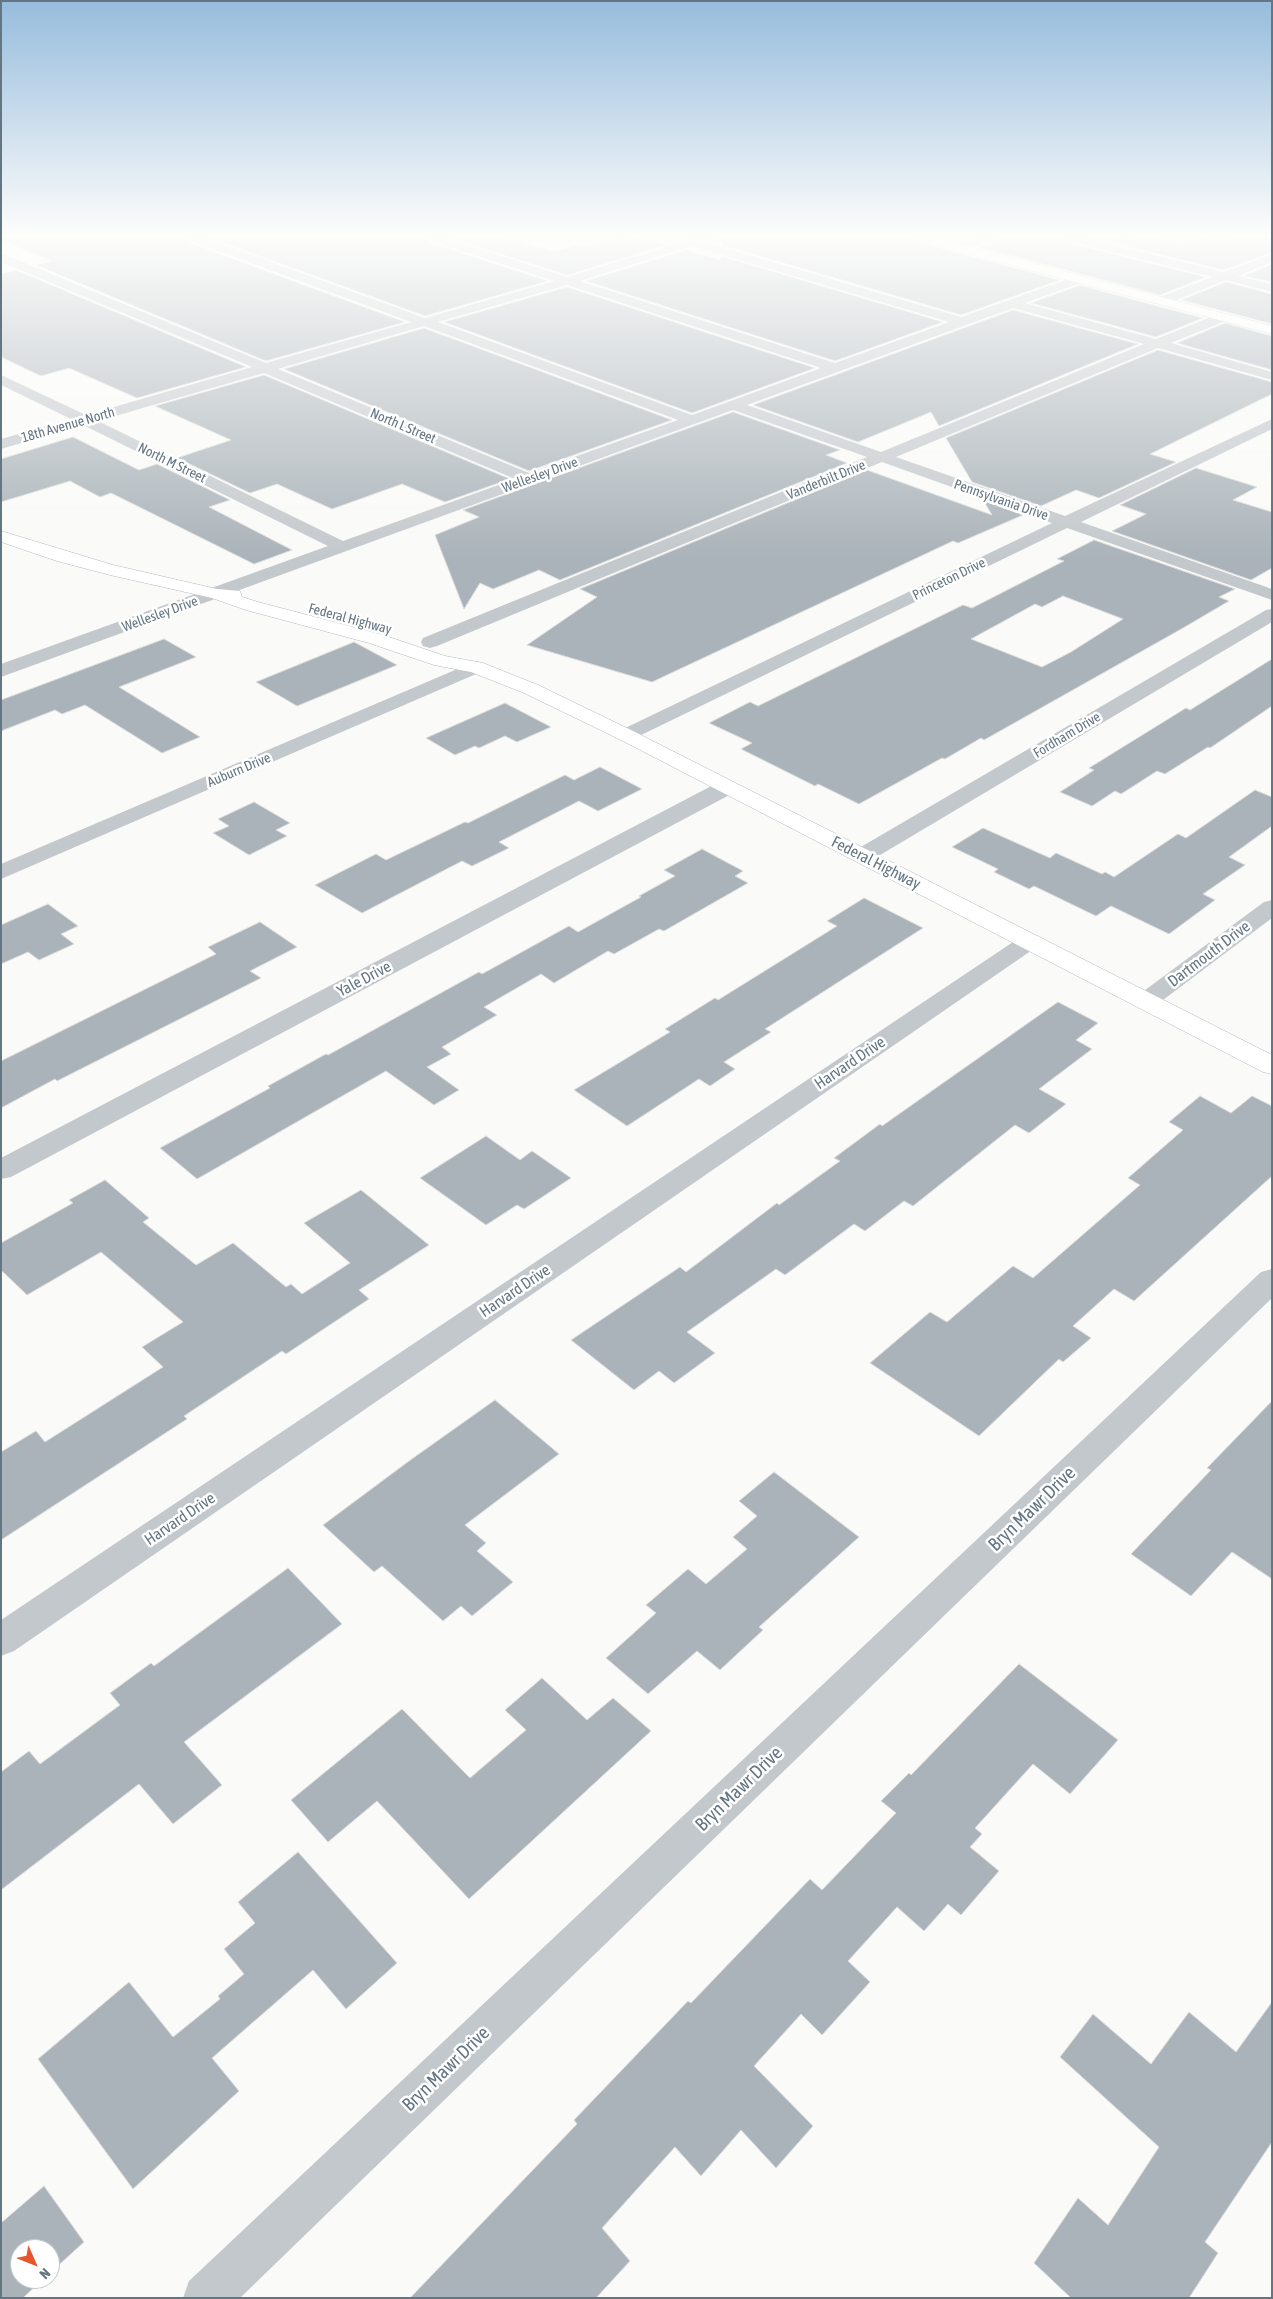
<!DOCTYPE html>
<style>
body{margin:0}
#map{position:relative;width:1273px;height:2299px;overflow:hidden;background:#fafaf8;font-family:"Asap Condensed",sans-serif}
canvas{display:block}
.frame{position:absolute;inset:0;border:2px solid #657683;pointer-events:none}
.north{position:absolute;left:10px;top:2239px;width:50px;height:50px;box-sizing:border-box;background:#fff;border:1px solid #c1c8cd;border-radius:50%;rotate:134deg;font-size:14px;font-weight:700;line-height:20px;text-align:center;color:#657683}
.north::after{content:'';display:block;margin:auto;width:18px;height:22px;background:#e4572e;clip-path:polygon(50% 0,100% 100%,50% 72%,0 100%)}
</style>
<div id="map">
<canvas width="1273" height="2299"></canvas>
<div class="frame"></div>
<div class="north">N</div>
</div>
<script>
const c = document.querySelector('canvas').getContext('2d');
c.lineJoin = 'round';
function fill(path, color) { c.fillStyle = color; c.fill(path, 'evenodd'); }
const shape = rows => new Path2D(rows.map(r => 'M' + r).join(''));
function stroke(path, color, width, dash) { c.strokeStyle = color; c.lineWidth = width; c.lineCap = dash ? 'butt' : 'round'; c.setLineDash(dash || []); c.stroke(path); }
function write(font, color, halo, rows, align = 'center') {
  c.font = font + ' "Asap Condensed",sans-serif'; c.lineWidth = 5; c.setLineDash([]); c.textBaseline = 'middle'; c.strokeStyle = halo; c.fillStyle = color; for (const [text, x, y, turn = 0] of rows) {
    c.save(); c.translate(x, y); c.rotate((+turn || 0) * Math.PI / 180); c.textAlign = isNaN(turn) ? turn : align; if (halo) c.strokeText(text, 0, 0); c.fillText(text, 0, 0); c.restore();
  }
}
const building = shape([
 [1,237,184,237,187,242,405,322,266,361,36,265,52,261,1,240,1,237],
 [208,237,424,237,427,242,548,281,425,316,208,237],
 [448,237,504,237,554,252,581,244,587,246,618,237,624,239,639,237,667,245,567,275,448,237],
 [723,237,912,237,916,242,1060,280,961,315,722,245,723,237],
 [1000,237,1060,237,1064,242,1206,277,1160,295,979,247,997,242,1000,237],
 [1089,237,1117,237,1132,240,1142,237,1153,237,1182,244,1201,237,1221,242,1236,237,1272,237,1272,252,1224,270,1089,237],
 [686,250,720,260,721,256,943,322,835,361,586,281,686,250],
 [1272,264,1272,282,1244,276,1272,264],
 [16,270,246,367,137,398,69,368,41,376,1,357,1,274,16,270],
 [1226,282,1272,294,1272,324,1181,300,1226,282],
 [1080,285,1157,306,1203,318,1156,337,1031,303,1080,285],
 [567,287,815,368,692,413,444,322,567,287],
 [1013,310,1138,344,939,426,931,412,858,442,753,405,1013,310],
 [1225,323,1272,336,1272,370,1177,343,1225,323],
 [424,328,672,420,529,471,284,369,424,328],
 [1158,350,1272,382,1272,394,1150,454,1176,462,1099,498,1076,490,1041,506,972,482,946,438,1158,350],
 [264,375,510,479,445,502,402,484,332,509,277,484,250,493,177,458,231,440,155,406,264,375],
 [733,412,840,450,826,455,847,463,560,580,539,570,493,589,480,583,464,609,435,535,479,517,463,510,733,412],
 [73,437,139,470,157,464,230,500,209,507,292,550,254,564,111,493,100,497,70,481,1,502,1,459,73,437],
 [1196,468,1257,487,1233,500,1272,512,1272,568,1251,580,1112,531,1146,514,1120,505,1196,468],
 [867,470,992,515,983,500,1023,515,958,543,953,541,652,682,527,645,597,597,580,589,867,470],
 [1094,540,1235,589,1219,597,1229,601,1183,628,984,740,981,738,945,759,942,758,859,804,818,784,815,786,741,749,752,743,709,723,750,702,758,706,963,605,972,608,1064,561,1057,559,1094,540],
 [1063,596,1123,619,1071,652,1042,667,971,639,1035,604,1042,607,1063,596],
 [164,639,196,657,119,687,200,737,162,753,85,705,62,714,55,710,1,731,1,700,164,639],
 [354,642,397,665,297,706,256,682,354,642],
 [1272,659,1272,706,1210,748,1208,747,1165,774,1157,771,1121,794,1115,791,1092,806,1060,792,1094,770,1089,768,1186,708,1190,710,1272,659],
 [505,703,551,727,517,742,505,736,479,748,475,746,455,755,426,738,505,703],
 [600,767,642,789,598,811,579,801,499,842,509,848,472,866,462,861,362,913,315,885,376,854,386,860,465,822,468,823,565,775,574,780,600,767],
 [1255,790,1272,797,1272,826,1229,857,1245,865,1203,894,1215,900,1169,934,1111,906,1096,916,1034,886,1029,889,994,872,998,869,952,847,983,828,1050,858,1056,853,1102,874,1105,872,1114,877,1178,834,1186,838,1255,790],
 [254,802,290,823,276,830,287,836,249,855,213,833,229,826,218,819,254,802],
 [702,849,743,871,735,876,748,883,664,931,659,929,614,954,608,951,554,983,541,974,484,1007,497,1015,442,1047,451,1054,427,1067,459,1090,434,1105,386,1071,197,1179,160,1148,270,1088,268,1086,326,1054,328,1055,479,972,482,974,569,926,578,932,641,897,639,896,675,876,664,870,702,849],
 [864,898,923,928,765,1029,771,1032,724,1062,735,1069,710,1086,699,1079,627,1126,574,1090,670,1032,665,1029,715,998,718,1000,837,926,827,921,864,898],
 [48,904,78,926,61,934,74,944,39,960,28,952,1,964,1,925,48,904],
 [260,922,297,947,250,971,261,978,57,1081,55,1079,1,1108,1,1061,216,954,208,947,260,922],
 [1058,1002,1098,1023,1076,1040,1092,1049,1039,1089,1066,1104,1029,1133,1015,1125,913,1206,904,1201,865,1231,854,1224,785,1275,776,1269,687,1332,715,1353,674,1383,659,1371,634,1390,571,1340,680,1267,686,1272,777,1203,779,1205,840,1161,834,1158,880,1124,882,1126,1058,1002],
 [1200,1096,1231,1113,1252,1096,1272,1106,1272,1176,1134,1301,1114,1289,1073,1326,1091,1338,1063,1362,1059,1359,979,1436,870,1363,930,1312,947,1322,1013,1266,1033,1278,1140,1185,1128,1178,1183,1130,1169,1122,1200,1096],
 [486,1136,520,1160,532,1151,571,1178,524,1209,517,1205,486,1225,420,1178,486,1136],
 [105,1180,149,1218,143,1222,196,1265,233,1243,286,1287,291,1284,302,1294,350,1263,304,1223,361,1190,429,1245,359,1290,369,1299,286,1354,282,1351,184,1416,187,1419,1,1540,1,1452,36,1431,45,1442,163,1367,142,1347,183,1322,101,1252,27,1295,1,1270,1,1243,73,1203,69,1200,105,1180],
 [495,1400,559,1454,465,1525,486,1543,477,1551,513,1582,472,1616,461,1606,443,1621,382,1566,374,1572,323,1525,409,1461,495,1400],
 [1272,1401,1272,1579,1232,1552,1191,1596,1131,1554,1211,1470,1207,1468,1272,1401],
 [774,1472,859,1537,759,1627,763,1630,720,1670,697,1651,648,1694,606,1658,656,1613,646,1605,688,1569,706,1584,747,1549,733,1537,757,1516,739,1501,774,1472],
 [288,1568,342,1624,184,1742,222,1785,173,1824,139,1784,1,1890,1,1772,29,1751,40,1764,120,1705,110,1693,151,1663,154,1666,288,1568],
 [1019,1664,1118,1740,1070,1794,1033,1764,975,1828,982,1834,970,1847,999,1871,961,1915,948,1904,924,1931,897,1907,848,1961,870,1982,822,2035,801,2014,754,2066,813,2126,776,2168,741,2130,701,2176,675,2147,602,2228,630,2261,596,2298,410,2298,577,2124,574,2120,688,2001,691,2003,810,1879,822,1890,896,1813,881,1801,909,1773,911,1775,1019,1664],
 [542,1678,587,1720,613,1698,651,1731,469,1899,377,1801,328,1842,291,1800,402,1709,470,1778,526,1730,505,1710,542,1678],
 [298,1852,397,1963,346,2009,313,1970,212,2058,239,2091,133,2189,38,2059,129,1982,173,2037,220,1999,218,1996,244,1974,224,1949,255,1923,238,1902,298,1852],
 [1272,2002,1272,2142,1205,2242,1218,2253,1189,2298,1071,2298,1034,2263,1078,2198,1108,2225,1159,2147,1060,2057,1093,2014,1151,2064,1189,2012,1236,2052,1272,2002],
 [44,2186,84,2242,50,2273,50,2249,20,2249,20,2279,43,2279,23,2298,1,2298,1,2223,44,2186]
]);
fill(building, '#aab3b9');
stroke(building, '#dcdcda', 1);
const secondary = shape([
 [1,531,113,565,217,589,240,591,242,597,258,602,383,635,445,656,483,663,538,685,633,731,1272,1055,1272,1074,1263,1072,619,739,524,693,471,672,434,665,369,643,246,610,212,598,110,575,57,561,1,542,1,531]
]);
const primary = shape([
 [914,237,933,237,1272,326,1272,334,916,240,914,237]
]);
stroke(secondary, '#b3babf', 1);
stroke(primary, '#b5babe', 1);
fill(shape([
 [186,237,203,237,425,318,554,281,428,240,426,237,443,237,567,277,682,242,683,238,716,237,714,240,705,242,961,317,1079,275,1083,276,1085,279,1083,282,1025,303,1156,339,1218,314,1228,314,1230,317,1228,320,1171,343,1272,372,1272,380,1158,348,896,457,1065,516,1272,419,1272,429,1081,522,1272,589,1272,600,1067,528,633,739,626,741,619,739,616,735,619,731,1052,523,882,462,437,646,430,648,423,646,421,642,423,638,867,457,733,410,1,677,1,664,328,546,83,425,1,449,1,439,71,419,1,385,1,375,86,415,252,367,1,262,1,253,266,363,411,322,188,240,186,237],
 [692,246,949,322,835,363,580,281,692,246],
 [567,285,821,368,692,415,438,322,567,285],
 [1013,308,1144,344,881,452,747,405,1013,308],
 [424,326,678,420,529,473,278,369,424,326],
 [264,373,515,479,343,541,98,421,264,373],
 [980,237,998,237,996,240,959,251,953,247,955,244,980,237],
 [1062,237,1082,237,1224,272,1272,254,1272,262,1238,276,1272,284,1272,292,1226,280,1167,304,1157,304,1156,301,1157,298,1212,277,1064,240,1062,237],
 [1272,609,1272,622,870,861,862,863,854,861,851,856,854,851,1266,610,1272,609],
 [476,661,483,663,486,667,483,671,1,879,1,864,476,661],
 [727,781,735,782,738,787,735,792,11,1177,1,1179,1,1158,719,782,727,781],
 [1272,900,1272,918,1155,1006,1146,1009,1137,1006,1134,1001,1137,996,1264,902,1272,900],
 [1030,934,1038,936,1042,941,1038,946,14,1651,1,1656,1,1620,1022,936,1030,934],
 [1272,1269,1272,1298,240,2298,183,2298,189,2281,1261,1272,1272,1269]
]), '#c3c8cc');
fill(secondary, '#fff');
fill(primary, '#fff');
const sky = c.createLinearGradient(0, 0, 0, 559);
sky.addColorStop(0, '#96bcdc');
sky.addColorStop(0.42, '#fdfdfc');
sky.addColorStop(1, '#fdfdfc00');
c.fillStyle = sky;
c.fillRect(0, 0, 1273, 559);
write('14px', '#657683', '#fff', [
 ["18th Avenue North",68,425,-16],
 ["North L Street",403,426,23],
 ["North M Street",172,463,26],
 ["Wellesley Drive",540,475,-20],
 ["Vanderbilt Drive",826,480,-22],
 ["Pennsylvania Drive",1001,500,19],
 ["Princeton Drive",949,579,-26],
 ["Wellesley Drive",160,614,-20],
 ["Federal Highway",350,619,15],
 ["Fordham Drive",1067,735,-31],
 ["Auburn Drive",239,770,-23]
]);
write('16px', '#657683', '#fff', [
 ["Federal Highway",876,863,27],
 ["Dartmouth Drive",1209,954,-37],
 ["Yale Drive",364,979,-28],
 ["Harvard Drive",850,1063,-34],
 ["Harvard Drive",515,1291,-34],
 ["Harvard Drive",180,1519,-34]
]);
write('19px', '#657683', '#fff', [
 ["Bryn Mawr Drive",1032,1509,-44],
 ["Bryn Mawr Drive",739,1789,-44],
 ["Bryn Mawr Drive",446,2069,-44]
]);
</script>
